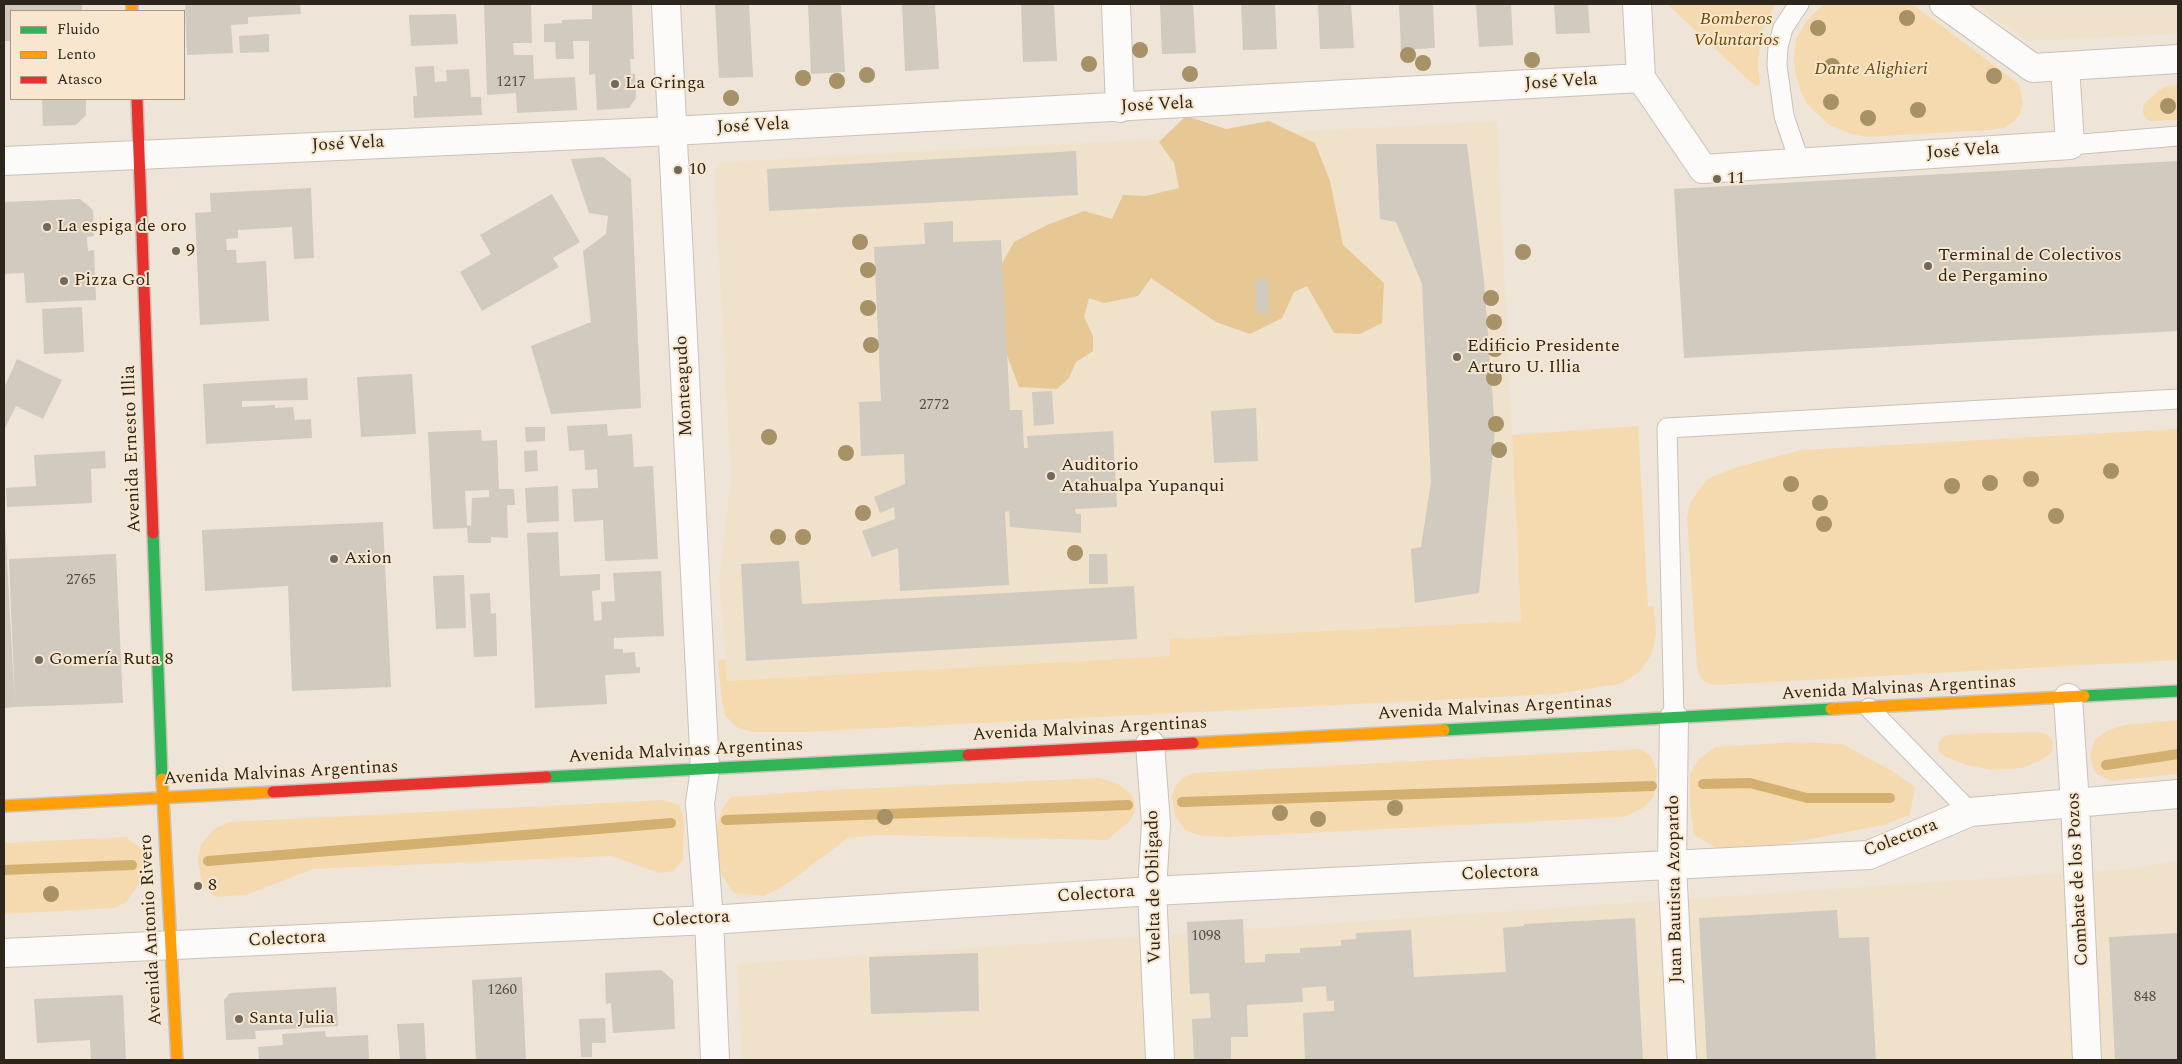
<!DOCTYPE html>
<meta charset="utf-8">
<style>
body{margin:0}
#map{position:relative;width:2182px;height:1064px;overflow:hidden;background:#eee5d8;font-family:Spectral,serif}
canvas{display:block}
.frame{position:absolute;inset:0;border:5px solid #2c261d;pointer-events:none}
.legend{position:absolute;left:10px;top:10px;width:175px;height:90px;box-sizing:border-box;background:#f8e7ce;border:1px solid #a69a87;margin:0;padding:6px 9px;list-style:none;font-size:15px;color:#2c261d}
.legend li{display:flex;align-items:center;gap:10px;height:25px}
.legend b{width:25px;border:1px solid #a69a87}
</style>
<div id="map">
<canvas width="2182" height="1064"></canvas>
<div class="frame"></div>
<ul class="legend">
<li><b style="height:6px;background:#30b455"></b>Fluido</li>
<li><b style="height:6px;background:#ff9f0a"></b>Lento</li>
<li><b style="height:6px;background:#e5322d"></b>Atasco</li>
</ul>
</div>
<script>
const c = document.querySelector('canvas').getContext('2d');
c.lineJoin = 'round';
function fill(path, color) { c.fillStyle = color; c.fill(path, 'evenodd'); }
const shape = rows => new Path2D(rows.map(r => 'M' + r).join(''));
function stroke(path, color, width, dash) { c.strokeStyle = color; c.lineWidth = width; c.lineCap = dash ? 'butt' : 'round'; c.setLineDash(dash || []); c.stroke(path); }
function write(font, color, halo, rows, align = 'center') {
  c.font = font + ' Spectral,serif'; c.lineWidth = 4; c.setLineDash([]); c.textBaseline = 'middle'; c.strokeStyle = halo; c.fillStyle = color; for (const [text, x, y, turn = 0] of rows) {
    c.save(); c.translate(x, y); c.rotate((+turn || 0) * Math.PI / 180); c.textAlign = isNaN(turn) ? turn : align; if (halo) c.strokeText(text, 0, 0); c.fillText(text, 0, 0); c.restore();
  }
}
fill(shape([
 [1975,4,2178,4,2178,34,2027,41],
 [1497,121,1521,621,1170,639,1171,656,727,681,719,580,731,479,714,171,722,162],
 [2178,860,2178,1060,742,1060,737,964,2139,868]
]), '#f0e1ca');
fill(shape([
 [1667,4,1775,4,1763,29,1760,45,1758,65,1760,84,1758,86,1754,85],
 [1824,4,1912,4,2019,84,2023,103,2020,114,2013,122,2004,128,1989,130,1867,137,1851,134,1829,125,1807,104,1800,89,1795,71,1794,55,1796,39,1807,20],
 [2178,85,2178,120,2151,121,2146,119,2143,113,2143,107,2146,102,2158,91,2167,86],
 [1638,426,1648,607,1654,606,1656,633,1654,646,1650,657,1639,672,1620,684,1555,694,803,732,752,732,736,727,725,715,722,701,718,660,725,659,727,681,1170,656,1170,639,1521,621,1512,435],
 [2178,429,2178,660,1715,685,1705,682,1700,677,1697,667,1687,517,1691,501,1707,479,1734,468,1801,450],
 [2178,720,2178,774,2111,781,2095,773,2090,756,2095,739,2109,730,2124,725],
 [2037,732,2047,734,2053,742,2052,752,2043,759,2023,768,1992,770,1966,765,1946,757,1939,752,1938,743,1944,736,1953,734],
 [1798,742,1842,744,1892,771,1915,787,1910,815,1883,825,1769,847,1718,849,1694,835,1690,806,1690,774,1699,759,1715,747],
 [1641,749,1651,756,1657,771,1654,797,1643,808,1624,817,1227,837,1202,836,1185,830,1175,816,1172,797,1175,787,1182,778,1194,773],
 [1099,778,1118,784,1131,794,1134,801,1135,811,1130,821,1107,840,878,835,848,838,784,886,764,896,734,893,720,873,716,829,722,809,731,797,828,790],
 [664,800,679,805,684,818,683,859,674,871,659,873,612,856,313,869,246,895,216,897,202,886,198,860,201,844,214,829,229,822],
 [126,837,143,850,144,878,126,902,115,908,4,914,4,843]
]), '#f5daaf');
fill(shape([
 [1186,116,1226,129,1269,121,1315,143,1330,181,1343,245,1384,283,1382,323,1360,334,1334,333,1307,286,1294,292,1282,318,1250,334,1216,322,1151,278,1138,296,1104,303,1089,298,1084,317,1093,336,1093,351,1076,362,1069,378,1057,389,1019,387,996,326,996,274,1014,242,1047,225,1084,211,1112,219,1123,195,1146,196,1179,188,1174,163,1159,142]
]), '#e7c894');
stroke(shape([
 [2106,765,2178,754],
 [1703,784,1750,783,1807,798,1890,798],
 [1182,802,1652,786],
 [726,820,1128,805],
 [208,861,671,823],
 [4,870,132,865]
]), '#d3af70', 10);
fill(shape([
 [4,4,82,4,82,11,11,11,11,41,4,41],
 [185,4,300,4,301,14,248,17,248,24,231,25,233,53,187,55],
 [484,4,531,4,532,43,513,43,514,55,533,55,534,79,575,77,577,110,517,113,516,93,487,95],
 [592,4,632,4,634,59,630,59,631,74,635,74,636,98,629,108,597,110,595,74,589,75,589,41,573,41,574,59,556,59,555,42,544,42,544,24,562,23,562,20,592,19],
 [715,4,749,4,753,77,719,78],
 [808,4,841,4,845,72,811,74],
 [902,4,935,4,939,69,905,71],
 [1021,4,1054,4,1057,61,1023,62],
 [1160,4,1193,4,1196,53,1162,54],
 [1241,4,1275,4,1277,49,1243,50],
 [1318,4,1351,4,1354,48,1320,49],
 [1399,4,1433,4,1435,48,1401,50],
 [1476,4,1511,4,1513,45,1479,47],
 [1554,4,1588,4,1590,33,1556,34],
 [456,14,458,44,411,46,409,15],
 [269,34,269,52,240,53,239,36],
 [434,66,435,82,447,81,446,70,469,69,471,97,481,97,482,115,414,118,413,96,417,96,415,67],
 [42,99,86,99,86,115,76,125,43,126],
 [1376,144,1467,144,1484,281,1495,430,1479,593,1415,603,1411,549,1421,547,1431,482,1422,284,1396,222,1380,219],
 [1076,151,1078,195,769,211,767,169],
 [603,157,631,179,641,408,551,414,531,346,591,322,583,251,606,234,608,216,589,213,571,159],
 [2178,161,2178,331,1684,358,1674,189],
 [311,188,314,258,294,259,292,227,238,230,238,238,226,239,227,250,236,250,237,263,266,261,269,321,200,325,195,213,211,212,210,193],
 [552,194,580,242,553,258,559,267,482,311,460,272,491,254,480,235],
 [80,199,93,210,94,236,87,237,88,251,94,250,96,300,26,303,24,273,4,274,4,202],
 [953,221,953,242,1001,240,1010,410,1022,410,1024,448,1028,448,1027,436,1113,431,1117,507,1075,509,1076,514,1081,514,1081,533,1010,527,1009,511,1005,512,1009,585,900,591,898,548,872,557,862,531,895,519,894,507,880,513,874,497,905,484,904,454,861,456,859,402,881,401,874,247,925,244,924,223],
 [1255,279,1268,279,1269,313,1256,313],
 [82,307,84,352,44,354,42,309],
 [17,359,62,380,43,419,16,406,4,430,4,388],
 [412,374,416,434,361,437,357,377],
 [307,378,308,400,242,401,242,407,275,405,275,408,293,407,295,420,311,419,312,438,206,444,203,384],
 [1052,391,1054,424,1034,426,1032,392],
 [1256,408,1258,461,1214,463,1211,411],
 [607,424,608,436,632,434,634,467,653,466,658,559,605,561,603,520,574,522,572,489,598,488,597,469,585,470,584,450,569,451,567,426],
 [525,427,545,427,545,441,526,442],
 [481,430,482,441,497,440,499,489,514,489,515,505,507,505,508,538,491,537,491,543,468,543,467,528,433,529,428,432],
 [489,490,489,497,472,498,471,526,467,525,465,491],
 [537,450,538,471,525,472,524,451],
 [105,451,106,468,91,469,92,503,7,507,6,488,36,486,34,455],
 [558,486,559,521,527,523,525,488],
 [383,522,391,687,292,691,288,586,205,591,202,530],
 [4,523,5,523,15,707,4,708],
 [558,532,560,576,600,574,600,590,592,591,594,621,602,620,601,602,615,601,613,573,661,571,664,636,614,638,614,649,623,649,623,653,635,652,636,667,640,667,640,673,605,675,607,704,535,708,527,533],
 [116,554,123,703,15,707,9,559],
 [1089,554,1107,554,1108,584,1089,584],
 [799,561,802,604,1134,586,1137,639,746,661,741,564],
 [464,575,466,628,436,629,433,576],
 [490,593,491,614,496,613,497,656,474,657,470,594],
 [1837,910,1839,938,1869,937,1876,1060,1707,1060,1699,918],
 [1635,918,1643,1060,1305,1060,1303,1013,1334,1011,1334,1001,1327,1001,1326,986,1302,988,1303,1002,1247,1005,1248,1037,1231,1037,1231,1060,1194,1060,1192,1019,1211,1018,1209,993,1190,994,1187,922,1243,919,1245,963,1265,962,1265,954,1300,953,1300,948,1341,946,1341,940,1356,939,1356,933,1411,930,1414,977,1506,972,1503,928,1524,926,1524,924],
 [2178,933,2178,1060,2115,1060,2109,937],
 [978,953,979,1011,871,1014,869,957],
 [661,970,673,980,675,1029,613,1033,611,1003,606,1004,605,973],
 [522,977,526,1060,476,1060,472,980],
 [336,987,338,1026,255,1031,256,1039,226,1040,224,1000,230,993],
 [123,995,126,1060,91,1060,90,1040,37,1043,34,999],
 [605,1018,606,1043,592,1043,592,1057,581,1057,579,1019],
 [424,1023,426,1060,400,1060,397,1024],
 [325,1031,326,1037,368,1035,369,1060,259,1060,258,1047,283,1045,282,1034]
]), '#d0cabf');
const lane = shape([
 [1799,4,1783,28,1778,47,1777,65,1784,116,1800,163],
 [2070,145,2178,136],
 [1869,708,1970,812],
 [1674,718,1667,428,2178,399]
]);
const street = shape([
 [666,4,705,769,700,803,709,920,715,1060],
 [1116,4,1120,108],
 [1637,4,1641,78],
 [1944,4,2033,68,2178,59],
 [1641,78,1703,169,2070,145,2065,66],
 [4,161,672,131,1641,78],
 [2068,698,2075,804,2087,1060],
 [1674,718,1672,866,1682,1060],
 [1150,744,1156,823,1152,891,1160,1060],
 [4,953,709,920,1152,891,1869,855,1970,812,2178,794]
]);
const fast = shape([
 [153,533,162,779],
 [2084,696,2178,691],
 [1444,730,1831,709],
 [546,777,968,755]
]);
const slow = shape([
 [132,4,132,11],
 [1831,709,2084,696],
 [1193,743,1444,730],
 [162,779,177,1060],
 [4,806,273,792]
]);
const jam = shape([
 [137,99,153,533],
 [968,755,1193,743],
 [273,792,546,777]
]);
stroke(lane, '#cac2b8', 21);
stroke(street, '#cac2b8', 30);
stroke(fast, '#cac2b8', 14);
stroke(slow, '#cac2b8', 14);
stroke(jam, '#cac2b8', 14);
stroke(lane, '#fcfbf9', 19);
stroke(street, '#fcfbf9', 28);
stroke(fast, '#30b455', 11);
stroke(slow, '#ff9f0a', 11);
stroke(jam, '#e5322d', 11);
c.fillStyle = '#a79166';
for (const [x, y] of [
 [1907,18],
 [1818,28],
 [1140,50],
 [1408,55],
 [1532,60],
 [1423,63],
 [1089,64],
 [1832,66],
 [1190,74],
 [867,75],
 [1994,76],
 [803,78],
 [837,81],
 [731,98],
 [1831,102],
 [2168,106],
 [1918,110],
 [1868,118],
 [860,242],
 [1523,252],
 [868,270],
 [1491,298],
 [868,308],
 [1494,322],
 [871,345],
 [1495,349],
 [1494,378],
 [1496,424],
 [769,437],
 [1499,450],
 [846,453],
 [2111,471],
 [2031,479],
 [1990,483],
 [1791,484],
 [1952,486],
 [1820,503],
 [863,513],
 [2056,516],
 [1824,524],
 [778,537],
 [803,537],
 [1075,553],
 [1395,808],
 [1280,813],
 [885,817],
 [1318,819],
 [51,894]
]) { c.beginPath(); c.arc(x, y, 8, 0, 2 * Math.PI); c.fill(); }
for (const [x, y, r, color] of [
 [615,84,5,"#70695e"],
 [678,170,5,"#70695e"],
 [1717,179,5,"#70695e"],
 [47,227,5,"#70695e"],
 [176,251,5,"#70695e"],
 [1928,266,5,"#70695e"],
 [64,281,5,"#70695e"],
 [1457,357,5,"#70695e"],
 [1051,476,5,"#70695e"],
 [334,559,5,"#70695e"],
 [39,660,5,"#70695e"],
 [198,886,5,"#70695e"],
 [239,1019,5,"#70695e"]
]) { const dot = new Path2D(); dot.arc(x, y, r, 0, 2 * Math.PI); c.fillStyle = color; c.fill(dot); stroke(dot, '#f8e7ce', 2); }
write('15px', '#554f46', null, [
 ["1217",511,83],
 ["2772",934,406],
 ["2765",81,581],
 ["1098",1206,937],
 ["1260",502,991],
 ["848",2145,998]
]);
write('italic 18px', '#6d4c08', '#f8e7ce', [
 ["Bomberos",1736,20],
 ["Voluntarios",1736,41],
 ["Dante Alighieri",1871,70]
]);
write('18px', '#2c261d', '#f8e7ce', [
 ["José Vela",1561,83,-4],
 ["José Vela",1157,106,-3],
 ["José Vela",753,127,-3],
 ["José Vela",348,145,-3],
 ["José Vela",1963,152,-4],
 ["Monteagudo",685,386,-93],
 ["Avenida Ernesto Illia",133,449,-92],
 ["Avenida Malvinas Argentinas",1899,689,-3],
 ["Avenida Malvinas Argentinas",1495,709,-3],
 ["Avenida Malvinas Argentinas",1090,730,-3],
 ["Avenida Malvinas Argentinas",686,752,-3],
 ["Avenida Malvinas Argentinas",281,774,-3],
 ["Colectora",1901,839,-21],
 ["Colectora",1500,874,-3],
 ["Combate de los Pozos",2079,879,-93],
 ["Vuelta de Obligado",1155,887,-91],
 ["Juan Bautista Azopardo",1676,889,-91],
 ["Colectora",1096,895,-4],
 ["Colectora",691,920,-3],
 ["Avenida Antonio Rivero",152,930,-93],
 ["Colectora",287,940,-3]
]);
write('18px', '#2c261d', '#f8e7ce', [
 ["La Gringa",625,84],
 ["10",688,170],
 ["11",1727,179],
 ["La espiga de oro",57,227],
 ["9",186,251],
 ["Terminal de Colectivos",1938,256],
 ["de Pergamino",1938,277],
 ["Pizza Gol",74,281],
 ["Edificio Presidente",1467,347],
 ["Arturo U. Illia",1467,368],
 ["Auditorio",1061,466],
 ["Atahualpa Yupanqui",1061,487],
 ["Axion",344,559],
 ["Gomería Ruta 8",49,660],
 ["8",208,886],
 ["Santa Julia",249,1019]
], 'left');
</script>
